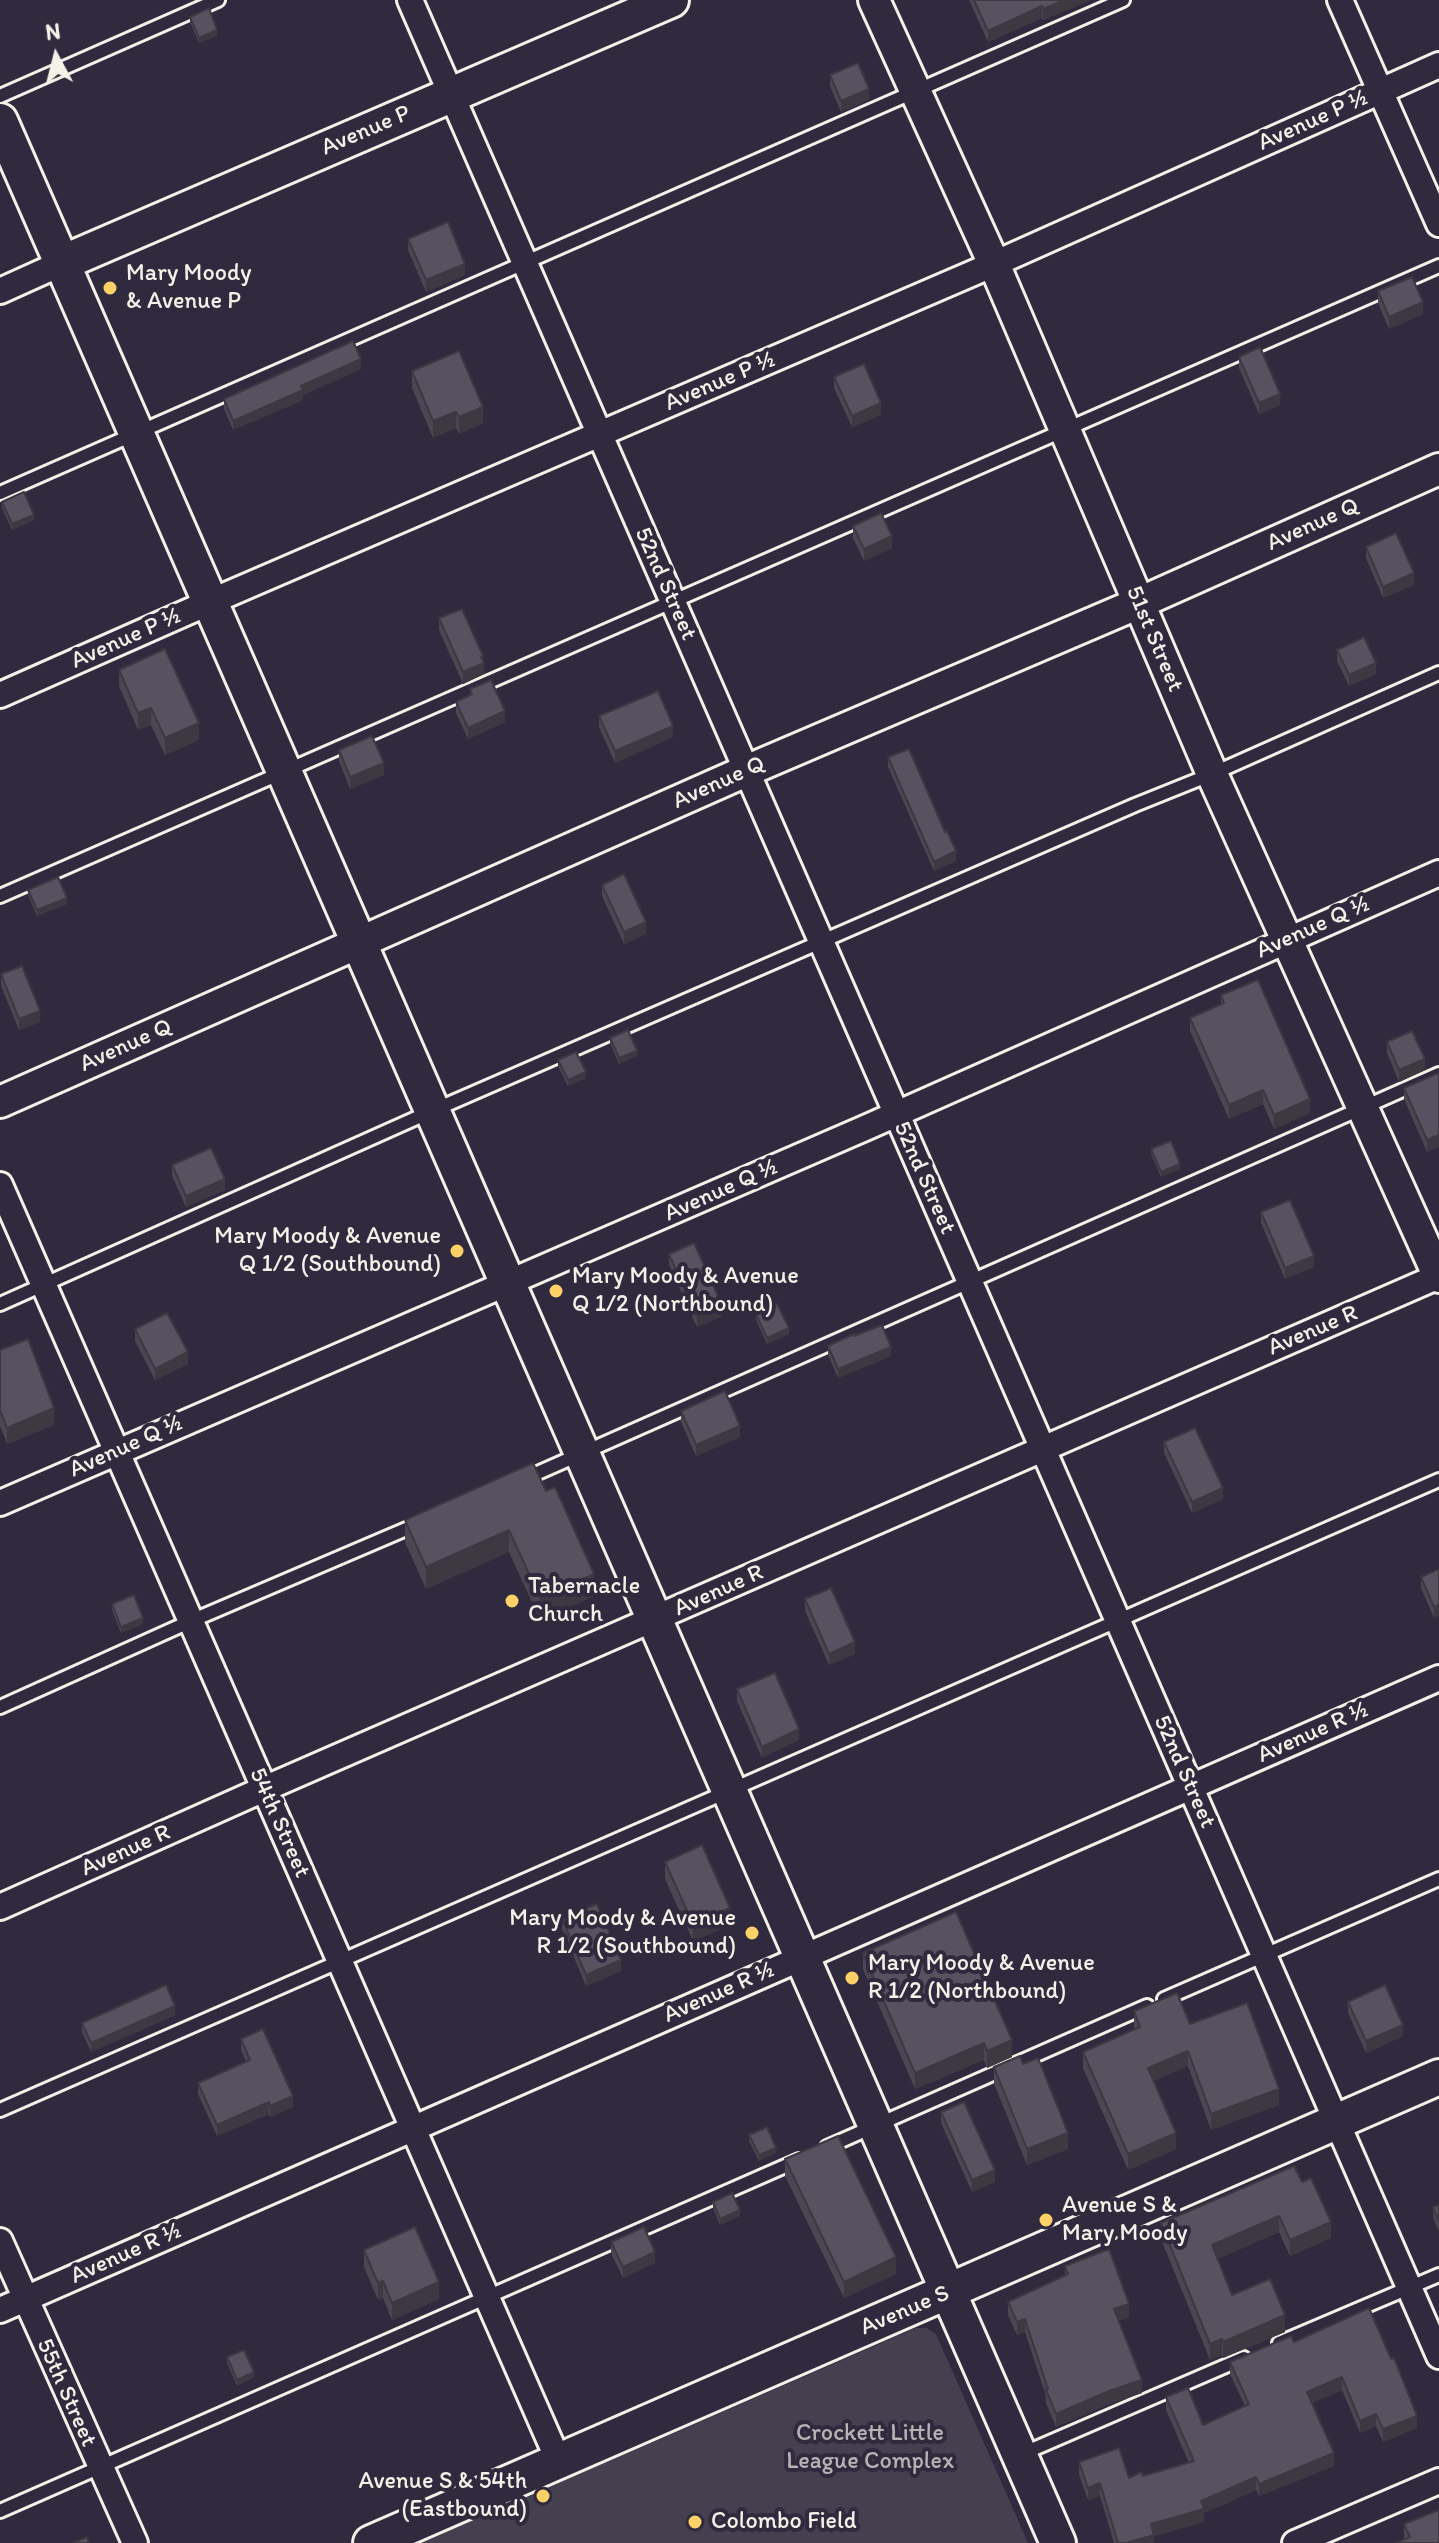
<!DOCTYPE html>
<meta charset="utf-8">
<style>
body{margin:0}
#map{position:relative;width:1439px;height:2543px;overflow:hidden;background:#2f2a3d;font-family:Itim,sans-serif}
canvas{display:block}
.north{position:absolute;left:16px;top:16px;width:80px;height:80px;-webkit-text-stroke:6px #2f2a3d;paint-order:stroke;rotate:353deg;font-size:22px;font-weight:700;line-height:32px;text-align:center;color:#f4f1e8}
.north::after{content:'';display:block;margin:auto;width:28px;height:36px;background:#f4f1e8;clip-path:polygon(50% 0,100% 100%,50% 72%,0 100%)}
</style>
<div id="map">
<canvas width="1439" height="2543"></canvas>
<div class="north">N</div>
</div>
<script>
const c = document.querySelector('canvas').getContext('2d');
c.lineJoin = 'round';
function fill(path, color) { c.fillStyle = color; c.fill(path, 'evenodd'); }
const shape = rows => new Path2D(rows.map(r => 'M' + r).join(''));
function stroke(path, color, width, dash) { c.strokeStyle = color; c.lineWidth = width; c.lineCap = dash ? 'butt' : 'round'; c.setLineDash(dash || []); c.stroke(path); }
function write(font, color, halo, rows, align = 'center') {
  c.font = font + ' Itim,sans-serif'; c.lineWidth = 8; c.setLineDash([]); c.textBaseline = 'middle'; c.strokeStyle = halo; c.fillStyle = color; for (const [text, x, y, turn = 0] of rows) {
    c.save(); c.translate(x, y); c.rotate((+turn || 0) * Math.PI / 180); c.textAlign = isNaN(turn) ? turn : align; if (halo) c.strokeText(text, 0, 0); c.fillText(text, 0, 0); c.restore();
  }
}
fill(shape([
 [916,2328,927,2328,936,2334,1028,2543,421,2543]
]), '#454050');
const service = shape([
 [0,96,218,0],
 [0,493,1123,0],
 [0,896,1439,266],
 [0,1304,432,1111,1135,805,1212,774,1439,673],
 [524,1479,1439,1074],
 [0,1707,191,1621,418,1524],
 [1164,1999,1439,1879],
 [0,2110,1439,1480],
 [827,2147,1147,2006],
 [1279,2343,1439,2275],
 [1022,2454,1244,2358],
 [0,2511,799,2160]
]);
const minor = shape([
 [410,0,1439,2356],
 [1340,0,1439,224],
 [0,291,62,263],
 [0,695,210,602,994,264,1439,65],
 [0,1185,559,2462],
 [0,1503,865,1128,1439,873],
 [0,1907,264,1789,1439,1276],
 [0,2241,135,2543],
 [0,2310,1439,1678],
 [1295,2543,1439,2481]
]);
const tertiary = shape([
 [874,0,994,264,1212,774,1439,1277],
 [0,1102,746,771,1139,603,1439,469]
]);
const secondary = shape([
 [0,121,1058,2543],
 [62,263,671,0],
 [371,2543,1439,2077]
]);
stroke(service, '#f4f1e8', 18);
stroke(minor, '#f4f1e8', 30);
stroke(tertiary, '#f4f1e8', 36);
stroke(secondary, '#f4f1e8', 40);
stroke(service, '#2f2a3d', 12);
stroke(minor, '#2f2a3d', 24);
stroke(tertiary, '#2f2a3d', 30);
stroke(secondary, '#2f2a3d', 34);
fill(shape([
 [969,0,1091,0,1043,20,1042,18,988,42],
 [190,17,217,36,199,43,190,22],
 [830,75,869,100,841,112,830,86],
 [408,239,465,275,426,292,408,250],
 [1378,291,1423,314,1389,329,1378,303],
 [1239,357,1280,405,1259,414,1239,368],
 [361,369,303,395,303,400,233,430,224,409,224,399],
 [412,371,483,423,459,434,456,428,433,438,412,388],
 [834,377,881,415,852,427,834,388],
 [2,502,34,520,12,530,2,508],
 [853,526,892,548,864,561,853,538],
 [1366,547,1414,585,1383,598,1366,558],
 [439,618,483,661,484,674,463,684,439,630],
 [1337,650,1376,674,1349,686,1337,661],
 [119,670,199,740,165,755,151,725,138,730,119,686],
 [470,689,505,722,468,739,456,713,456,702,470,696],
 [599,716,673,737,615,763,599,727],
 [339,750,384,775,350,789,339,761],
 [888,757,956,861,934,871,888,767],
 [602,885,646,934,624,944,602,896],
 [28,890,67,904,37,916,28,895],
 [1,974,40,1022,19,1030,1,986],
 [1221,995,1310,1113,1274,1129,1263,1104,1229,1119,1190,1031,1190,1018,1221,1004],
 [610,1038,637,1056,619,1064,610,1043],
 [1387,1042,1425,1070,1399,1082,1387,1053],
 [558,1060,586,1078,568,1086,558,1066],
 [1439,1073,1439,1147,1427,1152,1404,1099,1404,1088],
 [1151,1149,1180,1169,1161,1177,1151,1154],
 [172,1165,225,1190,186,1207,172,1176],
 [1261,1212,1314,1267,1285,1279,1261,1223],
 [669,1254,722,1316,697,1327,669,1265],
 [756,1314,789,1334,767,1344,756,1320],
 [135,1329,188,1364,155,1380,135,1341],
 [854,1336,891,1356,838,1378,828,1355,828,1346],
 [0,1350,54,1425,7,1444,0,1426],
 [681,1411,740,1437,696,1456,681,1422],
 [1164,1442,1223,1499,1192,1513,1164,1453],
 [533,1463,594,1596,540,1620,509,1552,426,1589,405,1542,405,1520],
 [1439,1569,1434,1618,1421,1588,1421,1577],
 [805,1599,855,1654,829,1665,805,1611],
 [112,1604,143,1624,121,1633,112,1610],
 [737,1689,799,1740,762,1758,737,1701],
 [665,1862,730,1925,693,1941,665,1879],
 [562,1918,621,1971,586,1986,562,1929],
 [863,1953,1012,2057,987,2068,984,2060,915,2089,863,1969],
 [1348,2002,1403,2036,1366,2053,1348,2013],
 [1134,2011,1190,2024,1279,2105,1211,2130,1188,2066,1153,2081,1176,2149,1128,2170,1083,2068,1083,2052,1135,2030,1134,2027],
 [175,2015,91,2052,82,2032,82,2023],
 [241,2039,293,2107,270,2117,269,2114,217,2136,198,2094,198,2083,246,2062,241,2050],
 [1023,2064,1068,2149,1027,2165,994,2084,994,2067],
 [941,2112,995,2182,972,2192,941,2123],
 [749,2135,776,2153,759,2161,749,2141],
 [785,2159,896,2274,844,2298,785,2176],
 [1302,2182,1331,2238,1290,2256,1279,2232,1217,2259,1232,2295,1285,2332,1223,2358,1222,2355,1210,2360,1161,2239,1161,2223],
 [713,2202,740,2216,720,2225,713,2208],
 [1439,2205,1439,2232,1433,2218,1433,2207],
 [611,2242,655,2263,623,2278,611,2253],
 [364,2250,439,2299,392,2320,383,2298,378,2300,364,2267],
 [1065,2266,1129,2317,1119,2320,1142,2393,1109,2404,1056,2427,1046,2403,1046,2396,1025,2332,1017,2335,1008,2315,1008,2302,1065,2276],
 [1294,2342,1417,2428,1383,2442,1376,2426,1360,2433,1342,2390,1312,2403,1334,2466,1259,2496,1256,2490,1204,2513,1204,2522,1154,2536,1154,2543,1114,2543,1100,2496,1088,2500,1079,2475,1079,2462,1129,2478,1143,2476,1189,2463,1166,2410,1166,2397,1203,2425,1245,2406,1230,2374,1230,2362],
 [227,2357,254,2377,237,2386,227,2363],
 [1404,2524,1439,2543,1404,2539]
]), '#4a4752');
fill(shape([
 [1065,0,1091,0,1043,20,1043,9],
 [1042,6,1042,18,988,42,988,31],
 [217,30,217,36,199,43,199,38],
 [869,89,869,100,841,112,841,101],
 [465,264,465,275,426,292,426,280],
 [1423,302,1423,314,1389,329,1389,317],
 [361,359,361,369,303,395,303,400,233,430,233,421,301,386],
 [1280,394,1280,405,1259,414,1259,403],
 [881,403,881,415,852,427,852,416],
 [483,407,483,423,459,434,459,417],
 [456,412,456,428,433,438,433,421],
 [34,515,34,520,12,530,12,524],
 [892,536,892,548,864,561,864,549],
 [1414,573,1414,585,1383,598,1383,587],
 [483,656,484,674,463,684,463,672],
 [1376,663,1376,674,1349,686,1349,675],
 [151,708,151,725,138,730,138,713],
 [505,711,505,722,468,739,468,728],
 [199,723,199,740,165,755,165,738],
 [673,726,673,737,615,763,615,751],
 [384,763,384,775,350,789,350,777],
 [956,851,956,861,934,871,934,862],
 [67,898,67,904,37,916,37,910],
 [646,922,646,934,624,944,624,932],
 [40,1011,40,1022,19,1030,19,1019],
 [637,1051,637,1056,619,1064,619,1058],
 [1425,1059,1425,1070,1399,1082,1399,1070],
 [586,1072,586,1078,568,1086,568,1080],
 [1263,1090,1263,1104,1229,1119,1229,1105],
 [1310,1099,1310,1113,1274,1129,1274,1115],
 [1439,1135,1439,1147,1427,1152,1427,1140],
 [1180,1164,1180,1169,1161,1177,1161,1172],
 [225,1179,225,1190,186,1207,186,1196],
 [1314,1256,1314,1267,1285,1279,1285,1268],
 [722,1305,722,1316,697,1327,697,1316],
 [789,1328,789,1334,767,1344,767,1338],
 [891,1347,891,1356,838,1378,838,1369],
 [188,1352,188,1364,155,1380,155,1369],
 [54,1408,54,1425,7,1444,7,1428],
 [740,1426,740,1437,696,1456,696,1445],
 [1223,1488,1223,1499,1192,1513,1192,1502],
 [509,1530,509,1552,426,1589,426,1567],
 [594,1574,594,1596,540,1620,540,1598],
 [1439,1605,1439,1616,1434,1618,1434,1607],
 [143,1618,143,1624,121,1633,121,1627],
 [855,1642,855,1654,829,1665,829,1654],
 [799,1729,799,1740,762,1758,762,1747],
 [730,1908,730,1925,693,1941,693,1924],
 [621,1960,621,1971,586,1986,586,1975],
 [175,2006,175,2015,91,2052,91,2043],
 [1403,2025,1403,2036,1366,2053,1366,2041],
 [1012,2040,1012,2057,987,2068,987,2051],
 [984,2043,984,2060,915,2089,915,2073],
 [1188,2051,1188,2066,1148,2084,1148,2068],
 [1279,2089,1279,2105,1211,2130,1211,2114],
 [293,2096,293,2107,270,2117,270,2106],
 [269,2102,269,2114,217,2136,217,2125],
 [1068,2133,1068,2149,1027,2165,1027,2149],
 [1176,2133,1176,2149,1128,2170,1128,2154],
 [776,2148,776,2153,759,2161,759,2155],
 [995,2170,995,2182,972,2192,972,2180],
 [740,2210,740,2216,720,2225,720,2219],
 [1279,2216,1279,2232,1212,2261,1212,2245],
 [1331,2222,1331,2238,1290,2256,1290,2240],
 [655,2252,655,2263,623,2278,623,2267],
 [896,2257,896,2274,844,2298,844,2282],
 [383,2281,383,2298,378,2300,378,2283],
 [439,2282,439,2299,392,2320,392,2303],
 [1129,2304,1129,2317,1114,2322,1114,2309],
 [1285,2315,1285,2332,1223,2358,1223,2342],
 [1025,2319,1025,2332,1017,2335,1017,2322],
 [1222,2339,1222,2355,1210,2360,1210,2344],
 [254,2372,254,2377,237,2386,237,2380],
 [1342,2377,1342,2390,1307,2405,1307,2392],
 [1142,2380,1142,2393,1109,2404,1056,2427,1056,2414,1109,2391],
 [1376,2414,1376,2426,1360,2433,1360,2421],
 [1417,2416,1417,2428,1383,2442,1383,2429],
 [1334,2453,1334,2466,1259,2496,1259,2484],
 [1256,2477,1256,2490,1204,2513,1204,2522,1154,2536,1154,2543,1126,2543,1151,2524],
 [1100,2483,1100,2496,1088,2500,1088,2488]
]), '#3c3942');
const building = shape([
 [974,0,1065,0,1043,9,1042,6,988,31,974,0],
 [209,8,217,30,199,38,190,17,209,8],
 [858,63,869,89,841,101,830,75,858,63],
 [448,222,465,264,426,280,408,239,448,222],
 [1412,277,1423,302,1389,317,1378,291,1412,277],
 [353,341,361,359,301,386,303,390,233,421,224,399,353,341],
 [1260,347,1280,394,1259,403,1239,357,1260,347],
 [459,351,483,407,459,417,456,412,433,421,412,371,459,351],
 [864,364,881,403,852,416,834,377,864,364],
 [24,492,34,515,12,524,2,502,24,492],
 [881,513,892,536,864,549,853,526,881,513],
 [1396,533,1414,573,1383,587,1366,547,1396,533],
 [462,609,483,656,481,657,484,663,463,672,439,618,462,609],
 [1364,637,1376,663,1349,675,1337,650,1364,637],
 [165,649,199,723,165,738,151,708,138,713,119,670,165,649],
 [491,680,505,711,468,728,456,702,472,694,470,689,491,680],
 [658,691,673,726,615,751,599,716,658,691],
 [372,736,384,763,350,777,339,750,372,736],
 [909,749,945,832,947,831,956,851,934,862,888,757,909,749],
 [624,874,646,922,624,932,602,885,624,874],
 [58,877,67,898,37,910,28,890,58,877],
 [22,966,40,1011,19,1019,1,974,22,966],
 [1258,980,1310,1099,1274,1115,1263,1090,1229,1105,1190,1018,1224,1003,1221,995,1258,980],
 [628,1030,637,1051,619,1058,610,1038,628,1030],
 [1412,1031,1425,1059,1399,1070,1387,1042,1412,1031],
 [576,1052,586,1072,568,1080,558,1060,576,1052],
 [1439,1073,1439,1135,1427,1140,1404,1088,1439,1073],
 [1171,1141,1180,1164,1161,1172,1151,1149,1171,1141],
 [211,1148,225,1179,186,1196,172,1165,211,1148],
 [1290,1200,1314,1256,1285,1268,1261,1212,1290,1200],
 [694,1243,722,1305,697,1316,669,1254,694,1243],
 [777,1304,789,1328,767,1338,756,1314,777,1304],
 [167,1313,188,1352,155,1369,135,1329,167,1313],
 [882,1325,891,1347,838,1369,828,1346,854,1334,854,1336,882,1325],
 [28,1339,54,1408,7,1428,0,1410,0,1350,28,1339],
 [725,1391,740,1426,696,1445,681,1411,725,1391],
 [1195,1428,1223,1488,1192,1502,1164,1442,1195,1428],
 [533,1463,546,1491,555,1487,594,1574,540,1598,509,1530,426,1567,405,1520,533,1463],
 [1439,1569,1439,1605,1434,1607,1421,1577,1439,1569],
 [831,1588,855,1642,829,1654,805,1599,831,1588],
 [134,1595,143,1618,121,1627,112,1604,134,1595],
 [775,1673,799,1729,762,1747,737,1689,775,1673],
 [702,1845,730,1908,693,1924,665,1862,702,1845],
 [597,1904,621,1960,586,1975,562,1918,597,1904],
 [956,1912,1012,2040,987,2051,984,2043,915,2073,863,1953,956,1912],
 [166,1985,175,2006,91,2043,82,2023,166,1985],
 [1385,1985,1403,2025,1366,2041,1348,2002,1385,1985],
 [1177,1993,1190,2024,1247,2003,1279,2089,1211,2114,1188,2051,1148,2068,1176,2133,1128,2154,1083,2052,1140,2027,1134,2011,1177,1993],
 [263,2029,293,2096,270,2106,269,2102,217,2125,198,2083,250,2060,241,2039,263,2029],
 [1020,2056,1023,2064,1038,2058,1068,2133,1027,2149,994,2067,1020,2056],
 [964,2102,995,2170,972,2180,941,2112,964,2102],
 [767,2127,776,2148,759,2155,749,2135,767,2127],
 [838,2136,896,2257,844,2282,785,2159,838,2136],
 [1294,2166,1302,2182,1311,2178,1331,2222,1290,2240,1279,2216,1212,2245,1232,2295,1270,2279,1285,2315,1223,2342,1222,2339,1210,2344,1161,2223,1294,2166],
 [732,2193,740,2210,720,2219,713,2202,732,2193],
 [1439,2205,1439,2221,1433,2207,1439,2205],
 [415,2227,439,2282,392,2303,383,2281,378,2283,364,2250,415,2227],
 [644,2227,655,2252,623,2267,611,2242,644,2227],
 [1109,2249,1129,2304,1114,2309,1142,2380,1109,2391,1056,2414,1046,2390,1048,2389,1025,2319,1017,2322,1008,2302,1068,2274,1065,2266,1109,2249],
 [1369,2308,1391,2359,1394,2358,1417,2416,1383,2429,1376,2414,1360,2421,1342,2377,1307,2392,1334,2453,1259,2484,1256,2477,1201,2501,1204,2509,1151,2524,1154,2535,1126,2543,1118,2543,1100,2483,1088,2488,1079,2462,1119,2448,1129,2478,1141,2472,1143,2476,1194,2461,1166,2397,1188,2388,1203,2425,1249,2404,1230,2362,1291,2336,1294,2342,1369,2308],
 [244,2350,254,2372,237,2380,227,2357,244,2350],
 [1439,2510,1439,2543,1396,2543,1410,2537,1404,2524,1439,2510],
 [87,2537,89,2543,73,2543,87,2537]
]);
fill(building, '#56525f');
stroke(building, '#3c3942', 2);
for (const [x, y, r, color] of [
 [110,288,8,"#ffd166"],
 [457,1251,8,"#ffd166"],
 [556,1291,8,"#ffd166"],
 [512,1601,8,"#ffd166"],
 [752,1933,8,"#ffd166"],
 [852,1978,8,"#ffd166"],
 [1046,2220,8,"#ffd166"],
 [543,2496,8,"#ffd166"],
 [695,2522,8,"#ffd166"]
]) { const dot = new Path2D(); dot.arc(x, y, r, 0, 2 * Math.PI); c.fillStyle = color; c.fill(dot); stroke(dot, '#2f2a3d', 3); }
write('24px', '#f4f1e8', '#2f2a3d', [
 ["Avenue P ½",1313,121,-24],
 ["Avenue P",366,131,-23],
 ["Avenue P ½",720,382,-23],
 ["Avenue Q",1313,525,-24],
 ["52nd Street",665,584,66],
 ["Avenue P ½",126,639,-24],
 ["51st Street",1154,639,67],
 ["Avenue Q",719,783,-24],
 ["Avenue Q ½",1313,928,-24],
 ["Avenue Q",126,1046,-24],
 ["52nd Street",924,1178,66],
 ["Avenue Q ½",721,1191,-24],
 ["Avenue R",1313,1331,-23],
 ["Avenue Q ½",126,1447,-24],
 ["Avenue R",719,1591,-24],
 ["Avenue R ½",1313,1733,-24],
 ["52nd Street",1184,1772,66],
 ["54th Street",279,1823,66],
 ["Avenue R",126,1851,-24],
 ["Avenue R ½",719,1993,-24],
 ["Avenue R ½",126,2254,-24],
 ["Avenue S",905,2311,-23],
 ["55th Street",66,2393,66]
]);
write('24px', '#f4f1e8', '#2f2a3d', [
 ["Mary Moody",126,274],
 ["& Avenue P",126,302],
 ["Mary Moody & Avenue",441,1237,"right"],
 ["Q 1/2 (Southbound)",441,1265,"right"],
 ["Mary Moody & Avenue",572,1277],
 ["Q 1/2 (Northbound)",572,1305],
 ["Tabernacle",528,1587],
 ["Church",528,1615],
 ["Mary Moody & Avenue",736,1919,"right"],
 ["R 1/2 (Southbound)",736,1947,"right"],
 ["Mary Moody & Avenue",868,1964],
 ["R 1/2 (Northbound)",868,1992],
 ["Avenue S &",1062,2206],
 ["Mary Moody",1062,2234],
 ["Avenue S & 54th",527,2482,"right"],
 ["(Eastbound)",527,2510,"right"],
 ["Colombo Field",711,2522]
], 'left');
write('24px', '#b7b3b3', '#2f2a3d', [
 ["Crockett Little",870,2434],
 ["League Complex",870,2462]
]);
</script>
